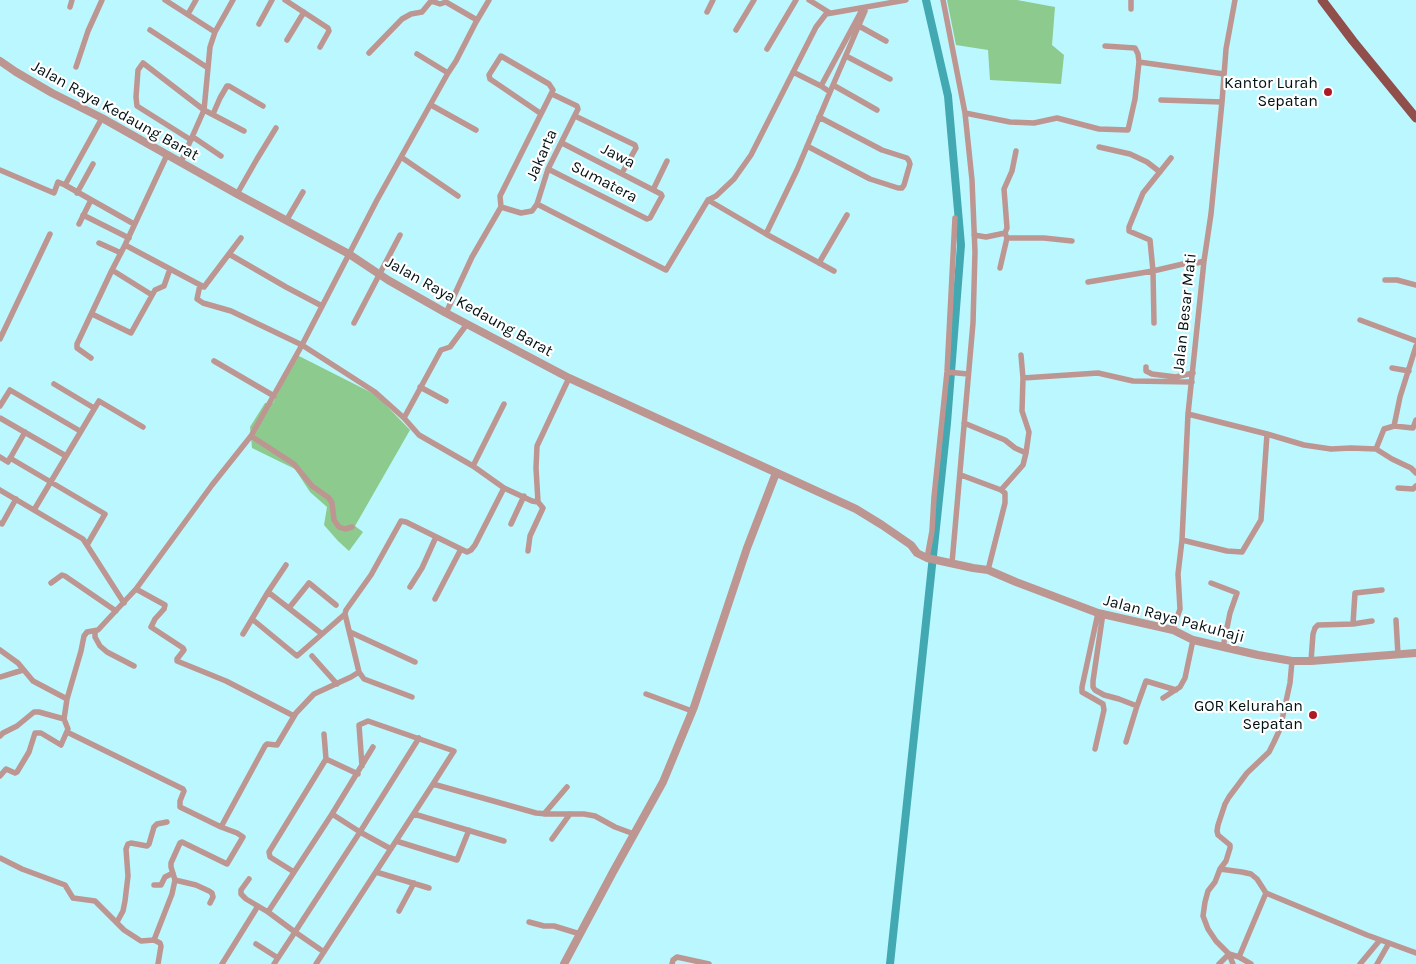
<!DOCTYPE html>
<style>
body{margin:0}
canvas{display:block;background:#baf7fe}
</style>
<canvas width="1416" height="964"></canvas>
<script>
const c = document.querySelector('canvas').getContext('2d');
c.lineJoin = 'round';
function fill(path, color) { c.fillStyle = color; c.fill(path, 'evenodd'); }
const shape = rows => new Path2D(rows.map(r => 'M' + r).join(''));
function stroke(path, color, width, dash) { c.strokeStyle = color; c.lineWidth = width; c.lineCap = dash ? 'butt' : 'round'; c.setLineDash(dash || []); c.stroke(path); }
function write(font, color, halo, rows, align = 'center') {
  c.font = font + ' Karla,sans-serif'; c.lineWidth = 4.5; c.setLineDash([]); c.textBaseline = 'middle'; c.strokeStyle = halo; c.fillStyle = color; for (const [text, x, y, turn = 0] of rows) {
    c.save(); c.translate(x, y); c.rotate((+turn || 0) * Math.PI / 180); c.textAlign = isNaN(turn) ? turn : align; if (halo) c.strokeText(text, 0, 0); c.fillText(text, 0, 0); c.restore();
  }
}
fill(shape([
 [947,0,1017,0,1055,7,1052,45,1064,55,1061,84,990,80,988,50,956,45],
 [297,355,376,395,410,430,355,526,363,532,349,551,338,541,324,525,327,507,310,492,295,469,252,448,250,427,265,403,273,403]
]), '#8ccb8d');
stroke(shape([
 [890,964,947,423,961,245,948,96,926,0]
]), '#42a8b2', 8);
stroke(shape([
 [165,0,215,32],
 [285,0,328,28,329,31,320,47],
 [809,0,830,13],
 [943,0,965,113,972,180,975,252,973,323,952,563],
 [1131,0,1131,9],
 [70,7,72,0],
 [707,12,713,0],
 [188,14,196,0],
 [259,24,272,0],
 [859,26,886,41],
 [150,30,208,68],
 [736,30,754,0],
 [287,40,304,12],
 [767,49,796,0],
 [369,53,402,19,411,14,422,12,431,1,440,4,446,2,477,20],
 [417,54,448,73],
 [846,56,890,79],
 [1139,62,1224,74],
 [76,67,88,31,102,0],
 [793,72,821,86],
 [833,85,877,110],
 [830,92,865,11],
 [1161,100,1222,102],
 [431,105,476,130],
 [965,113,1010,122,1034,123,1057,118,1099,129,1128,130,1135,99,1139,62,1138,54,1135,48,1105,46],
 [213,114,220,98,227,86,229,86,263,106],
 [575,116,635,145,636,148,622,173],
 [102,118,65,185,134,224],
 [193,137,221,156],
 [191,140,137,106,136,97,138,70,143,63,204,110,244,131],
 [807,146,870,179,898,188,902,188,904,185,910,164,909,161,907,158,882,150,819,117],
 [1099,147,1130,154,1147,162,1160,172],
 [401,157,458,196],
 [181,162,204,110,210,47,215,32,233,0],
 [548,169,647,219,650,218,662,196,661,194,562,143],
 [0,170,54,193,58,182,65,185],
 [653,190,667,161],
 [77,193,93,164],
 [237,194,257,159,276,128],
 [708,200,766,234,834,271],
 [537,204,666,270,708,200,716,196,734,179,751,155,816,27,826,14,906,0],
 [501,207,521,213,532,211,537,204,548,169,578,109,577,106,552,94],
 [83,215,129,238],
 [286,221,303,192],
 [79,224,91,200],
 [1005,233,1007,228,1004,189,1012,171,1016,151],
 [766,234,797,170,830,92,821,86,863,8],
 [974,235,986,237,1005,233,1007,238,1044,238,1072,241],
 [99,243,121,253],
 [125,245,204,287,241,238],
 [229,254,286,287,322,306],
 [819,263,847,215],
 [1000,268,1007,238],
 [112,270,152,295],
 [1385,280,1397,280,1416,285],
 [1088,282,1153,271,1183,264,1197,263,1204,261],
 [200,285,197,299,203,303,231,311,302,345,375,392,404,418,419,435,473,466,504,488,532,501,538,502],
 [446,313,472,257,501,207,500,196,553,90,549,84,501,56,489,75,490,79,540,113],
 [92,314,131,333,155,290,164,286,170,269],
 [1360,320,1416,341],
 [354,323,400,235],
 [1154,323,1153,271,1150,240,1129,231,1129,227,1143,193,1171,158],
 [0,339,50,234],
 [1021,355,1023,378],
 [91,358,77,348,77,344,112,270,125,245,167,155],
 [214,361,274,396],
 [1146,367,1146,371,1152,374,1176,377,1193,373],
 [1392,368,1409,371],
 [947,372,968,374],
 [54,384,94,408],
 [420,387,446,401],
 [0,406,10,390,80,431],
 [1188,414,1267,434,1304,445,1331,449,1351,448,1376,449,1384,429,1394,426,1413,428,1416,420],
 [0,418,66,456],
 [404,418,441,350,450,347,467,324],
 [964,423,1005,440,1015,448,1026,453],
 [1394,426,1400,397,1416,346],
 [251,436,294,464,312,486,329,498,332,503,334,520,339,527,345,529,352,527],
 [1376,449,1392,459,1411,468,1416,473],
 [0,457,8,462,25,432],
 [10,458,105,514,87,545],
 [473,466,504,404],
 [961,475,1001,490,1023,465,1026,453,1029,432,1022,411,1023,378,1098,373,1133,381,1192,382],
 [1398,488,1413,489,1416,486],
 [0,490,83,539,124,603],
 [34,510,99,401,143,427],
 [0,523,2,524,16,499],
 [511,524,524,496],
 [1182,540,1227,551,1242,552,1261,520,1267,434],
 [528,551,530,536,543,508,538,502,536,468,537,446,569,378],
 [927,558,932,531,934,497,947,372,955,218],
 [988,570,1005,503,1005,493,1001,490],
 [51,583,62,575,65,576,116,611],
 [1211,583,1237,593,1230,613,1223,647],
 [410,587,422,568,436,537],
 [136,589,165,605,164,609,155,619,151,627,183,648,184,650,177,659,177,661,226,681,294,716],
 [268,592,322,634],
 [435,599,461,549],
 [289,608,309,583,336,605],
 [1103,613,1093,681,1093,687,1095,690,1104,695,1119,699,1137,706,1126,742],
 [252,619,297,656,345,614],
 [1396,620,1398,655],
 [1353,624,1355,593,1382,590],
 [1173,630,1180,609,1178,574,1182,540,1188,414,1204,261,1211,214,1222,102,1226,49,1235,0],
 [95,632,95,637,100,646,107,652,134,666],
 [350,632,415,662],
 [243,634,268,592,286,565],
 [0,650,18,663,33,681,67,699],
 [312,656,337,684],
 [1311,661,1313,634,1315,628,1318,625,1353,624,1372,621],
 [0,677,23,670],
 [646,694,692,711],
 [412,697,364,679,359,672,345,614,346,610,371,575,401,521,406,522,467,552,471,550,475,545,504,488],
 [1163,698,1180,687,1185,678,1193,640],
 [1137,706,1146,681,1176,690],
 [67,732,183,789,184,791,180,801,180,807,221,827,265,746,267,744,277,745,296,713,314,694,351,677,359,672],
 [0,736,3,733,17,726,34,712,39,712,64,719],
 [1095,749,1104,710,1103,704,1082,692,1082,687,1098,613],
 [326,759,358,774],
 [362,766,359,725,368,721,454,751,433,784],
 [0,776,6,769,15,773,17,772,29,752,35,733,41,733,61,745,68,729,64,719,67,699,81,651,84,636,87,632,98,630,136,589,212,485,251,436,302,345,377,200,448,73,456,61,476,22,489,0],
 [332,814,373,747],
 [414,814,504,841],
 [544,814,567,787],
 [552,839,570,814],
 [396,841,457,860,469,830],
 [391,849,360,832,419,738],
 [0,858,22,869,65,885,73,898,95,901,124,930,141,941,154,940],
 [1220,869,1242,872,1251,874,1257,879,1266,893,1367,935,1416,953],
 [294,872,270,857,269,852,326,759,324,734],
 [376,872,429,888],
 [249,879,241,890,241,894,246,899,268,912],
 [175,880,196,885,209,891,212,893,213,897,210,903],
 [154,885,161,885,165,877,173,873],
 [399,911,414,883],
 [117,922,123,911,125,901,128,876,126,849,128,844,131,843,147,846,149,844,154,827,157,824,167,822],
 [529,922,544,926,554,926,580,934],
 [256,944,278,958],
 [1239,957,1251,964],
 [158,964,161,946,160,943,154,940,172,894,175,880,171,867,171,863,180,843,182,842,184,843,227,864,243,837,237,833,221,827],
 [222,964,258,906],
 [274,964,295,932,360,832,332,814,268,912,295,932,324,952],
 [316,964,433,784,536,813,547,814,584,814,595,816,615,827,634,834],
 [672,964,673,960,677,957,709,964],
 [1219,964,1229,954,1239,957,1266,893],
 [1233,964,1229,954,1216,941,1208,929,1203,916,1205,902,1208,891,1215,882,1220,869,1226,861,1230,848,1230,845,1218,835,1217,831,1218,825,1225,804,1229,797,1247,773,1269,752,1274,742,1280,729,1290,683,1292,661],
 [1360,964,1380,940],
 [1377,964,1389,943]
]), '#bd9692', 5.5);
stroke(shape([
 [0,61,16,72,52,93,102,118,237,194,349,254,388,280,446,313,569,378,856,509,882,525,911,545,917,553,927,558,973,568,988,570,1016,582,1098,613,1173,630,1193,640,1258,655,1292,661,1311,661,1416,653],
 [564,964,613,872,663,782,694,707,747,548,776,473]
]), '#bd9692', 8);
stroke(shape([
 [1322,0,1353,41,1416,118]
]), '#904f4b', 9);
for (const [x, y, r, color] of [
 [1328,92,5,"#ad1a24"],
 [1313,715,5,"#ad1a24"]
]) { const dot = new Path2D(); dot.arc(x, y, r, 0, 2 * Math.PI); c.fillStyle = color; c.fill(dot); stroke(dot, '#fff', 2); }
write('16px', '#001114', '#fff', [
 ["Kantor Lurah",1318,83],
 ["Sepatan",1318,101],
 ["GOR Kelurahan",1303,706],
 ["Sepatan",1303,724]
], 'right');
write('16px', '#001114', '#fff', [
 ["Jalan Raya Kedaung Barat",115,111,29],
 ["Jakarta",542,155,-66],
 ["Jawa",618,156,27],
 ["Sumatera",604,182,27],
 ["Jalan Raya Kedaung Barat",469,307,29],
 ["Jalan Besar Mati",1185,313,-84],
 ["Jalan Raya Pakuhaji",1174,619,15]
]);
</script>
